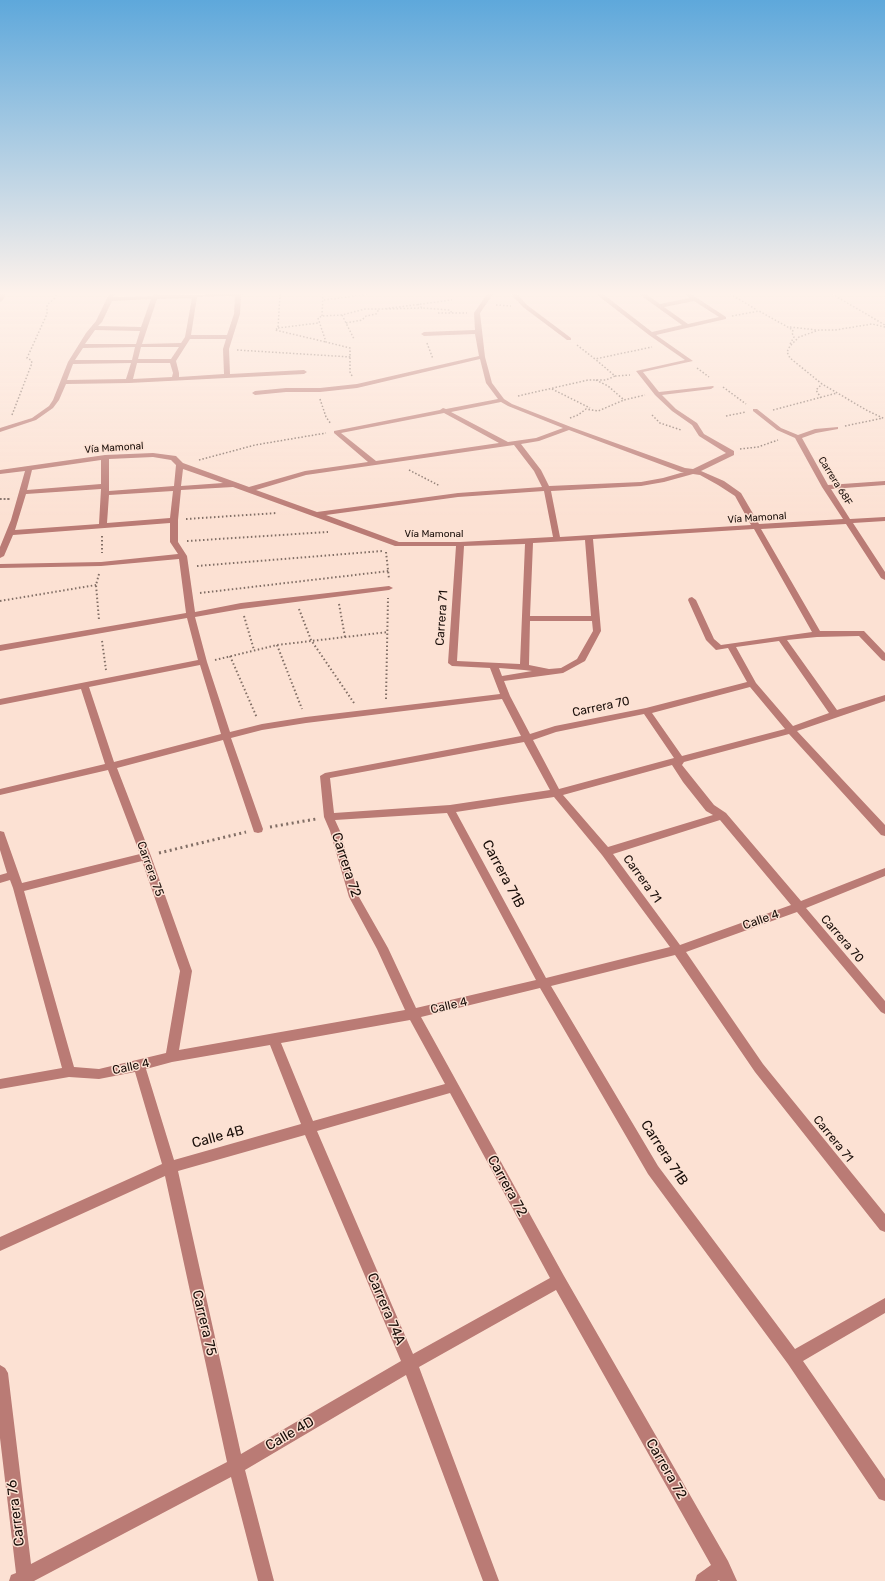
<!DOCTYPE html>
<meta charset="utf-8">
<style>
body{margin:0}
canvas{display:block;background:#fce1d3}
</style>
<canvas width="885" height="1581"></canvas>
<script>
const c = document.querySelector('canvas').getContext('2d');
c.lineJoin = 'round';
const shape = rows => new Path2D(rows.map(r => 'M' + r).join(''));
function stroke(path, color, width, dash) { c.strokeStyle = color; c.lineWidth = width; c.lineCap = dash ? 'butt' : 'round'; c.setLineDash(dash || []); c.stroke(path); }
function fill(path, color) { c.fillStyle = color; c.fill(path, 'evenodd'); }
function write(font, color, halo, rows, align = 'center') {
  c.font = font + ' Rubik,sans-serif'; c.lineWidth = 3; c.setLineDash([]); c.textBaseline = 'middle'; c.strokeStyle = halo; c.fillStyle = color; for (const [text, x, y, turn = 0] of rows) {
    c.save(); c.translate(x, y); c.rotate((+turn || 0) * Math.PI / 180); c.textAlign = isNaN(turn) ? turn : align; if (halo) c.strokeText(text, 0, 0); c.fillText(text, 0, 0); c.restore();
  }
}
stroke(shape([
 [280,294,278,328,275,330,326,342],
 [730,294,757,310],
 [832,294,885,325],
 [324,300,370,294],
 [418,304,422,308,450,310,452,313],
 [496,305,511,306],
 [386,309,422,308],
 [438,313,467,313],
 [342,315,354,339],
 [322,316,323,294],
 [732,316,759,311,793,330,792,333,794,337,790,344],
 [346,323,362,320,366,316,376,314,379,309],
 [790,327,817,330],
 [885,327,872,324,835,330,819,330,799,337,790,346,787,352,790,358,822,384,868,411,885,419],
 [278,328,318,323],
 [427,343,433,359],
 [577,345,595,359,652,347],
 [237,350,351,357],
 [697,368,709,377],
 [352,376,350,372,350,348,326,342,318,318,322,316,342,315,365,309,383,309,452,300],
 [615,376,630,375],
 [596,380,608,386,624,400,645,395],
 [723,387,746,404],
 [552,389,590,408],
 [518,396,588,380,606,380,615,376,595,359],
 [821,398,816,390,822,384],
 [320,399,326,417,331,424],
 [773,410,837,393],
 [12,415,32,363,31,360,27,358,47,314,47,305,55,298,56,294],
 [652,415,660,423,681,430],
 [726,416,746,412],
 [570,418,578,415,586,409,598,411,624,400],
 [845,426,883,418],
 [740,449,758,447,778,440],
 [199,460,255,445,326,433],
 [409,470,440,486],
 [0,499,10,499]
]), '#816e65', 1.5, [1.5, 2]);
stroke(shape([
 [0,499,10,499],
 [186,519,277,513],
 [102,536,102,553],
 [187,541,328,532],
 [386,552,389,579],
 [197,566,382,551],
 [99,574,96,585,99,620],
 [200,593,389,571],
 [0,601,96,585],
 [339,604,345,637],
 [299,609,311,640,354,703],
 [244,616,254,650],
 [102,641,106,670],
 [277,645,302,709],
 [230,656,257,718],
 [215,660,277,645,388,632],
 [386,699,388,598]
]), '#816e65', 2, [1.5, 2.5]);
stroke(shape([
 [270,827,316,819],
 [159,853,246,832]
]), '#816e65', 3, [2, 3.5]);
fill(shape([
 [0,294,6,294,2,301,0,302,0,294],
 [109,294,115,294,113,297,153,296,153,294,159,294,158,295,245,294,241,296,240,314,229,349,230,374,304,370,307,372,304,374,129,383,66,384,59,400,53,408,36,420,0,432,0,428,32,418,49,406,53,400,68,362,86,333,96,321,109,294],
 [235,296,234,314,227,335,191,335,197,297,235,296],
 [192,298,185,337,181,343,142,344,157,299,192,298],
 [151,299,141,327,98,326,102,322,112,301,151,299],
 [95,330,140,331,136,344,85,344,95,330],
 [190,339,226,339,223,349,224,374,179,377,179,373,176,361,190,339],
 [135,347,132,360,75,360,83,348,135,347],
 [141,347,179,347,171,359,138,359,141,347],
 [131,363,126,379,67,380,73,364,131,363],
 [137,363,170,363,173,373,172,377,133,379,137,363],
 [487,294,493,294,480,313,485,357,492,383,504,399,512,404,571,427,685,468,693,469,726,453,699,436,692,425,672,411,655,395,636,371,685,360,649,335,596,294,603,294,652,332,682,325,639,294,646,294,660,304,690,298,684,294,691,294,726,317,726,319,656,335,693,361,643,372,659,392,713,386,714,387,711,389,662,395,676,409,697,423,704,434,734,451,734,455,701,471,724,481,741,493,759,524,843,519,822,487,795,438,777,430,753,411,753,409,757,409,781,428,798,435,815,429,838,427,838,429,816,433,802,438,828,485,885,481,885,485,831,489,850,519,885,517,885,521,853,523,885,572,885,580,881,578,846,524,761,529,820,631,864,631,885,653,885,661,882,660,859,636,817,637,787,640,837,710,885,695,885,701,797,731,885,825,885,836,881,835,789,734,684,762,682,765,714,805,726,813,801,901,885,868,885,876,806,908,885,1001,885,1014,881,1012,797,912,686,952,763,1064,885,1214,885,1232,880,1230,755,1072,675,955,551,986,658,1166,795,1349,885,1298,885,1313,803,1361,885,1479,885,1501,879,1499,788,1364,648,1174,540,988,421,1017,564,1276,728,1561,737,1581,720,1581,719,1580,717,1581,695,1581,697,1575,711,1565,556,1290,419,1367,499,1581,483,1581,406,1375,245,1470,274,1581,258,1581,231,1477,34,1581,9,1581,11,1575,16,1573,0,1438,0,1365,5,1368,8,1373,31,1564,227,1462,165,1176,0,1251,0,1237,162,1164,135,1072,99,1079,69,1077,0,1089,0,1079,62,1068,13,888,10,880,0,883,0,875,7,873,0,850,0,831,4,832,5,835,22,883,140,854,108,770,0,795,0,789,105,764,81,689,0,705,0,699,198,660,187,618,0,651,0,645,186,613,179,559,101,566,0,568,0,564,101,562,178,554,170,542,170,523,13,535,4,556,0,558,0,547,11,520,25,471,0,474,0,470,105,455,153,453,176,456,183,463,249,487,305,471,368,462,334,433,334,431,440,410,443,408,446,409,498,399,486,383,480,359,357,388,320,392,286,392,255,395,252,393,255,391,286,388,320,388,357,384,479,356,475,334,424,336,421,334,424,332,475,330,474,313,487,294],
 [694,301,719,317,688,324,664,307,694,301],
 [501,402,508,406,563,428,536,438,508,442,451,412,501,402],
 [444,413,499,443,376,461,341,433,444,413],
 [569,430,681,472,684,472,663,478,641,482,549,486,541,470,521,444,539,441,569,430],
 [514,445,534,471,542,487,458,493,317,512,256,490,306,475,514,445],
 [153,457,171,460,176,465,174,486,109,491,109,459,153,457],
 [101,460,101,484,27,490,32,470,101,460],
 [183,469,223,483,181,486,183,469],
 [693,474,700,475,718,485,735,496,751,525,560,537,551,491,641,486,664,482,693,474],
 [233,487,395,546,456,546,448,663,452,666,490,668,500,694,306,717,262,724,230,732,207,662,195,617,241,609,389,590,393,588,389,586,241,603,195,612,187,556,178,542,178,520,181,490,233,487],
 [101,489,99,524,15,530,26,494,101,489],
 [173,491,170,518,107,523,109,495,173,491],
 [544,491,553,537,460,542,399,542,326,515,458,497,544,491],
 [754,529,812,632,721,645,714,639,696,600,692,597,689,598,688,600,706,640,716,650,728,648,747,682,646,708,555,726,530,734,510,696,504,681,563,673,585,661,601,631,593,539,754,529],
 [585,540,591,616,530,616,533,543,585,540],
 [525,544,520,664,457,661,464,546,525,544],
 [530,621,592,621,593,631,577,659,561,668,549,669,529,665,530,621],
 [779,641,829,713,793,726,756,683,736,647,779,641],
 [200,665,221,734,114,762,89,687,200,665],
 [499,668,524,670,532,671,502,676,499,668],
 [750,687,785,729,682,756,652,713,750,687],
 [502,699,521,736,325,773,320,776,324,817,330,831,349,897,377,949,405,1010,179,1050,192,971,151,856,117,768,223,740,253,829,254,832,258,833,262,832,263,829,231,738,262,730,306,723,502,699],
 [644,714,674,758,559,789,533,740,556,732,644,714],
 [524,742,550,790,450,805,334,813,330,778,524,742],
 [672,765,683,782,706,811,713,815,608,847,563,795,672,765],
 [554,797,602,855,670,947,546,978,456,812,554,797],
 [447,813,536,980,416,1008,388,948,359,897,340,831,335,820,447,813],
 [720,820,791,905,680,945,613,854,720,820],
 [142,861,180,971,166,1053,99,1069,74,1067,24,891,142,861],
 [410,1020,445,1084,313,1121,281,1043,410,1020],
 [270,1045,301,1124,174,1160,146,1069,172,1062,270,1045],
 [450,1093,550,1278,413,1354,317,1131,450,1093],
 [305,1135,401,1361,241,1454,178,1171,305,1135],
 [511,294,517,294,527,305,571,338,571,340,567,340,523,307,511,294]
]), '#ba7b75');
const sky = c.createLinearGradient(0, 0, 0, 515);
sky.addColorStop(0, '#5ea8db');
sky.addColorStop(0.57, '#fef2eb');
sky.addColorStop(1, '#fef2eb00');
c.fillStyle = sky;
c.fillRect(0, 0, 885, 515);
write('10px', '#180d08', '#fce1d3', [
 ["Vía Mamonal",114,448,-4],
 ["Carrera 68F",835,481,58],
 ["Vía Mamonal",757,518,-4],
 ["Vía Mamonal",434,534]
]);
write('12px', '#180d08', '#fce1d3', [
 ["Carrera 71",442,618,-86],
 ["Carrera 70",601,707,-12],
 ["Carrera 75",150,869,70],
 ["Carrera 71",642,879,54],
 ["Calle 4",761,920,-19],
 ["Carrera 70",842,939,49],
 ["Calle 4",449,1006,-13],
 ["Calle 4",131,1067,-12],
 ["Carrera 71",833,1139,51]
]);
write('14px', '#180d08', '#fce1d3', [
 ["Carrera 72",346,865,72],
 ["Carrera 71B",503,874,62],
 ["Calle 4B",218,1137,-15],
 ["Carrera 71B",664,1153,57],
 ["Carrera 72",507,1186,61],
 ["Carrera 74A",386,1309,67],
 ["Carrera 75",204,1323,77],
 ["Calle 4D",290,1434,-30],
 ["Carrera 72",666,1469,60],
 ["Carrera 76",16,1513,-97]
]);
</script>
